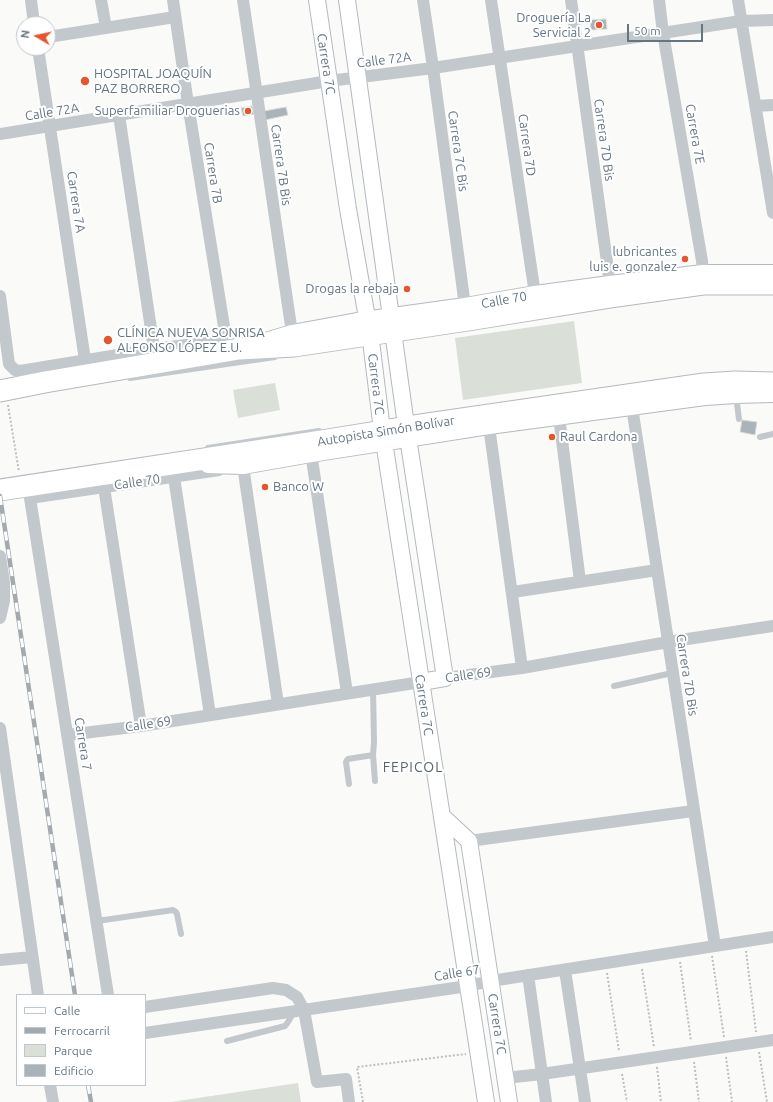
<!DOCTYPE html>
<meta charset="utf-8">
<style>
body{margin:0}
#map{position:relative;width:773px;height:1102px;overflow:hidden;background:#fafaf8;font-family:Ubuntu,sans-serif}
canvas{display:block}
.legend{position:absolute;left:16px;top:994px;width:130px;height:92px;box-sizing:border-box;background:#fff;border:1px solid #c1c8cd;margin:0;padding:5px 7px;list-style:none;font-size:12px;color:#657683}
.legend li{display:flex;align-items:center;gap:8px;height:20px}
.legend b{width:20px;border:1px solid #c1c8cd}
.north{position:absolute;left:16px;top:16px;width:40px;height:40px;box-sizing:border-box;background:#fff;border:1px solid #c1c8cd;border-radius:50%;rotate:279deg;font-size:11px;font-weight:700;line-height:16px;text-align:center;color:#657683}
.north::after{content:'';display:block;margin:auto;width:14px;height:18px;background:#e4572e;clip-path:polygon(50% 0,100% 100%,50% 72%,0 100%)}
.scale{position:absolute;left:627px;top:24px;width:76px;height:18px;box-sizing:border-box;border:2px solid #657683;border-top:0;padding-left:5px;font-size:12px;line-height:14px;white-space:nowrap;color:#657683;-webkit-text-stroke:3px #fff;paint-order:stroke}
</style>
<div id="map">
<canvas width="773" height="1102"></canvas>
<ul class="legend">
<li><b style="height:5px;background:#fff"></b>Calle</li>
<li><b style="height:5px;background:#a2aab0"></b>Ferrocarril</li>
<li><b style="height:11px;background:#dadfd7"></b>Parque</li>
<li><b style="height:11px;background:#aab3b9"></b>Edificio</li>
</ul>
<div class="north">N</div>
<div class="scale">50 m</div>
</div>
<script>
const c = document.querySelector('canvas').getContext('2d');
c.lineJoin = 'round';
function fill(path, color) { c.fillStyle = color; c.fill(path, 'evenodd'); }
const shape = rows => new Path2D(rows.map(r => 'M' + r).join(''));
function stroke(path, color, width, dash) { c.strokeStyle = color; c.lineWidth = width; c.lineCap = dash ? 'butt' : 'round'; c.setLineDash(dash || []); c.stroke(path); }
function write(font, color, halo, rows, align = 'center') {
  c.font = font + ' Ubuntu,sans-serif'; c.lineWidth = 4; c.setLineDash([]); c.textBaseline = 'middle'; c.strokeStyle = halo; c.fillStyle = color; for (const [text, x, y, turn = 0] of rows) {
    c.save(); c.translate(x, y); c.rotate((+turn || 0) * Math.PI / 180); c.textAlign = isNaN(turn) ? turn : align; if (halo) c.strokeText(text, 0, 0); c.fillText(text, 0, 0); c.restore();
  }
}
fill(shape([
 [574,321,582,383,463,400,455,338],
 [275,383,280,410,238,418,233,390],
 [298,1083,301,1102,171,1102]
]), '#dadfd7');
const building = shape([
 [606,19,607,29,591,30,590,20,606,19],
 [252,106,254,114,243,116,241,108,252,106],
 [286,107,288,115,265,120,264,111,286,107],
 [742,420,757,422,755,435,740,432,742,420]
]);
fill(building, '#aab3b9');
stroke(building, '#dcdcda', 1);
const secondary = shape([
 [317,0,348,209,371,341,381,422,486,1102],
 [347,0,405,418,445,678,421,682],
 [262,342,292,333,357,321,465,306,535,294,610,284,703,273,773,273],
 [208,465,243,466,311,454,489,426,705,397,736,395,773,394],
 [442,816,469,841,509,1102]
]);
const highway = shape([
 [0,391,45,382,239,349,294,346,468,320,611,297,703,284,773,284],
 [0,490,309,443,426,424,704,384,735,382,773,383]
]);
stroke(secondary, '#b3babf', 18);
stroke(highway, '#b4b9bd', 23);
stroke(shape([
 [8,405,19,472],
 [746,951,756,1032],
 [712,956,724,1037],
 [680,962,691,1041],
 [642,969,654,1047],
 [607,973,619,1051],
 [759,1052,767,1102],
 [726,1057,732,1102],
 [694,1062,699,1102],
 [657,1067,661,1102],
 [622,1074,627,1102],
 [363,1102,357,1067,466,1054]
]), '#bbbfc2', 2, [2, 2]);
stroke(shape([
 [130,378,275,357],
 [736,396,739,419],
 [760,437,773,434],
 [208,448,319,431],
 [614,686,672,673],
 [373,689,374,742,373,755,375,781],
 [349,784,346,762,347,760,348,759,373,755],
 [97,921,173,910,176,912,177,914,181,934],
 [227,1041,285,1026,288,1022,294,1012]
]), '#c3c8cc', 6);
stroke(shape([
 [31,0,34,24],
 [101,0,106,28],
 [173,0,188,104,228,351],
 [243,0,292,333],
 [423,0,433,68,465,306],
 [491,0,535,294],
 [571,0,610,284],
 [659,0,663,33,702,261,703,273],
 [738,0,773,213],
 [48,37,175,17],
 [38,48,85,360],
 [756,106,773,105],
 [119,115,154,349],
 [0,134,329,81,433,68,741,21,773,20],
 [0,296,9,364,15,370,20,371,154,349,226,340],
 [632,407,715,946],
 [559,417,580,581],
 [489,426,522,668],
 [310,446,347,693],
 [242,459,278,704],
 [174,477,210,715],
 [104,487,141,726],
 [0,556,4,583,4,601,0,618],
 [513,592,657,570],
 [445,678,522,668,668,642,773,626],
 [0,728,38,995],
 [67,735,141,726,421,682],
 [469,841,693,811],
 [0,960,32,957],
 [565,970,585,1102],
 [528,975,546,1102],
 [108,995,30,498,219,470],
 [145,1007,273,988,286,990,297,997,304,1010,317,1082,346,1079,349,1102],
 [145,1033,468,986,491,981,773,937],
 [505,1078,542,1074,773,1040],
 [50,1085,53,1102]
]), '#c3c8cc', 12);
stroke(secondary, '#fff', 16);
stroke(highway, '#fff', 21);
const rail = shape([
 [0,496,75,995],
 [88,1085,91,1102]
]);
stroke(rail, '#a2aab0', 4.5);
stroke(rail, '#fff', 3, [9]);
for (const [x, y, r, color] of [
 [599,25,4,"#e4572e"],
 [85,81,5,"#e4572e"],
 [248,111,4,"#e4572e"],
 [685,259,4,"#e4572e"],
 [407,289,4,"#e4572e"],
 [108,340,5,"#e4572e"],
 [552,437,4,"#e4572e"],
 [265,487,4,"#e4572e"]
]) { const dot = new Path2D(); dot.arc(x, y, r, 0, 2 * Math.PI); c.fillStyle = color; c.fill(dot); stroke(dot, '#fff', 1.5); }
write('13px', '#657683', '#fff', [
 ["Droguería La",591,18],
 ["Servicial 2",591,33],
 ["HOSPITAL JOAQUÍN",94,74,"left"],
 ["PAZ BORRERO",94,89,"left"],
 ["Superfamiliar Droguerias",240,111],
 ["lubricantes",677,252],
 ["luis e. gonzalez",677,267],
 ["Drogas la rebaja",399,289],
 ["CLÍNICA NUEVA SONRISA",117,333,"left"],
 ["ALFONSO LÓPEZ E.U.",117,348,"left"],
 ["Raul Cardona",560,437,"left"],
 ["Banco W",273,487,"left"]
], 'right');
write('13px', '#657683', '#fff', [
 ["Calle 72A",384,60,-7],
 ["Carrera 7C",326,64,81],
 ["Calle 72A",52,112,-9],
 ["Carrera 7E",695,134,80],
 ["Carrera 7D Bis",604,140,82],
 ["Carrera 7D",527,145,82],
 ["Carrera 7C Bis",458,151,82],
 ["Carrera 7B Bis",281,165,82],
 ["Carrera 7B",213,173,81],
 ["Carrera 7A",76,202,81],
 ["Calle 70",504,300,-10],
 ["Carrera 7C",376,384,83],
 ["Autopista Simón Bolívar",386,431,-9],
 ["Calle 70",137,482,-8],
 ["Calle 69",468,675,-8],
 ["Carrera 7D Bis",687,675,81],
 ["Carrera 7C",424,705,81],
 ["Calle 69",148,724,-8],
 ["Carrera 7",83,744,81],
 ["Calle 67",457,973,-9],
 ["Carrera 7C",497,1024,81]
]);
c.letterSpacing = '1px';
write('14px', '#57646e', '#fff', [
 ["FEPICOL",413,767]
]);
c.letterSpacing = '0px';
</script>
